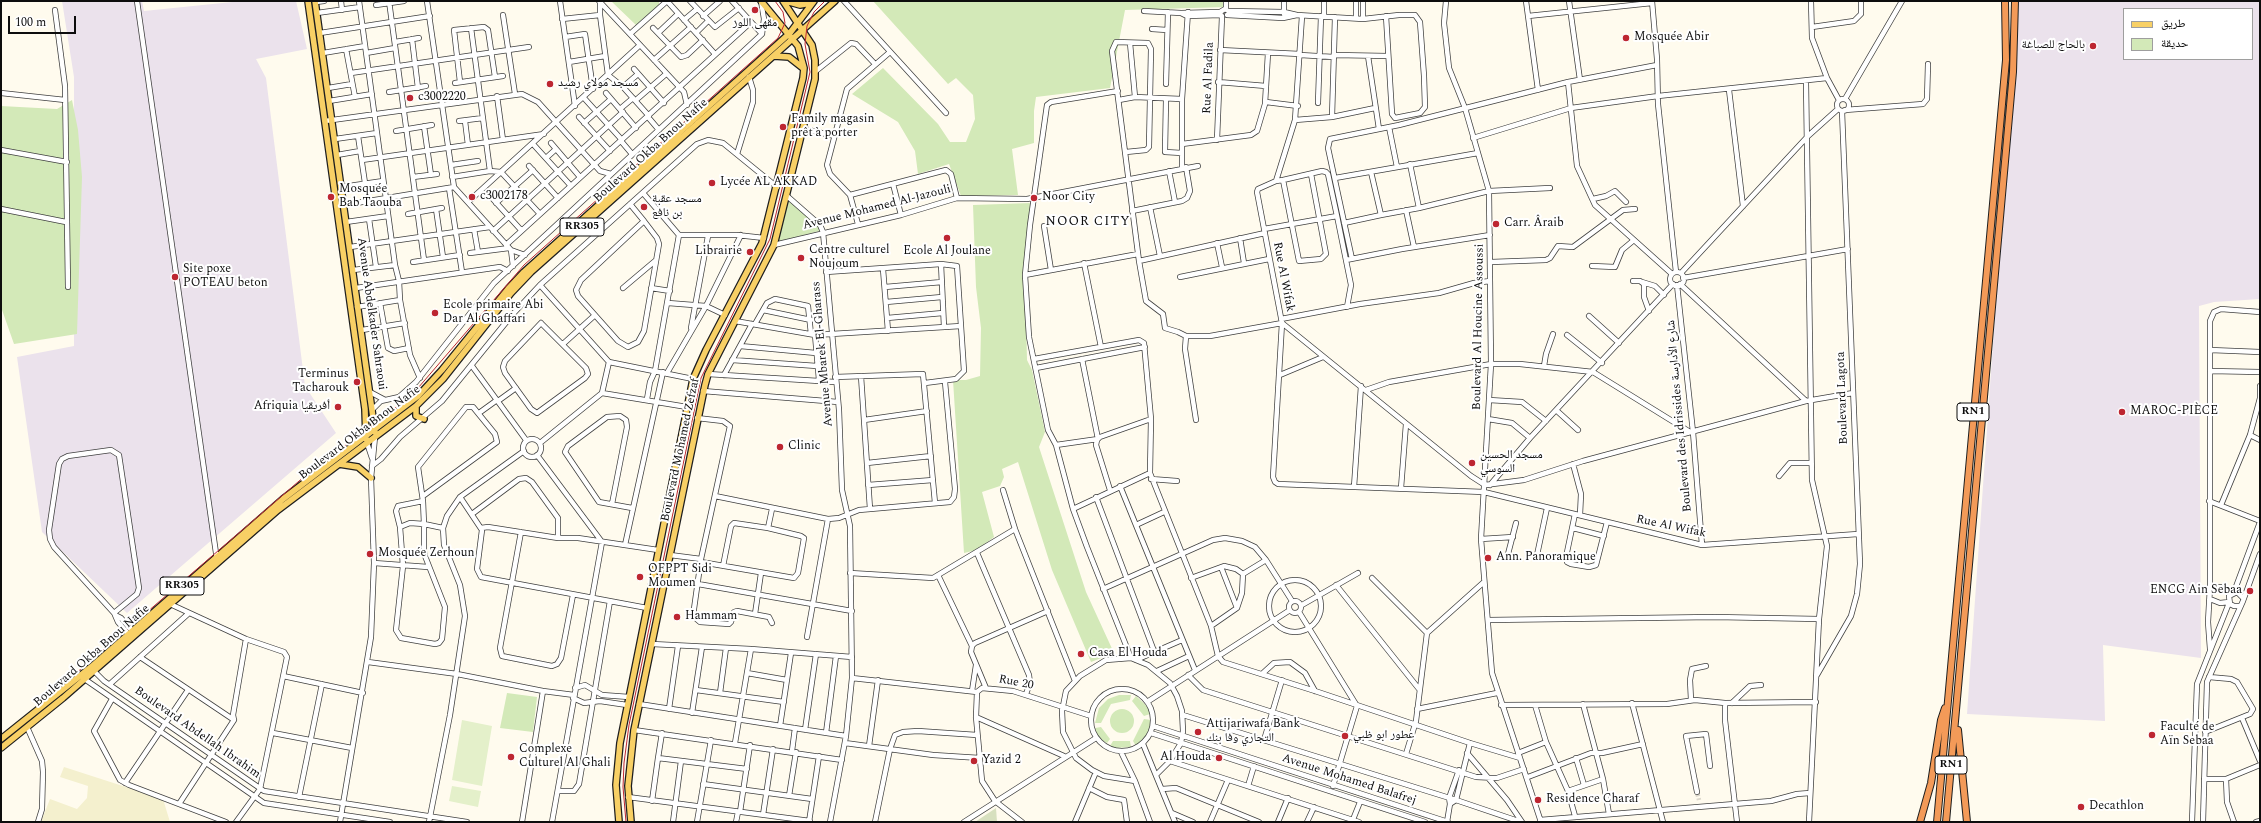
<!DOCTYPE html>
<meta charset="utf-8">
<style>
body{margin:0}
#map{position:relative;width:2261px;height:823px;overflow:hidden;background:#fffbee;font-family:Spectral,"Noto Naskh Arabic",serif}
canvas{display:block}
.frame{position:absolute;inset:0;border:2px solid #0d0d0d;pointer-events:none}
.legend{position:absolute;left:2123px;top:8px;width:130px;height:52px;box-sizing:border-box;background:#fff;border:1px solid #9e9e9e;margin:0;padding:5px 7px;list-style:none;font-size:12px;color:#0d0d0d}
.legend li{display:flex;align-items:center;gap:8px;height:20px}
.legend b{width:20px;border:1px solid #9e9e9e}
.scale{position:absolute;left:8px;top:16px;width:68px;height:18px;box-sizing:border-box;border:2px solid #0d0d0d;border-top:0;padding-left:5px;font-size:12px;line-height:14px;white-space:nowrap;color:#0d0d0d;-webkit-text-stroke:3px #fff;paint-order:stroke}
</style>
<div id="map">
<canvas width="2261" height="823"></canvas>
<div class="frame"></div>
<ul class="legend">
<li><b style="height:5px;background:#f8d065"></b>طريق</li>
<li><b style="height:11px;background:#d3e9b8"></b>حديقة</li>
</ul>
<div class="scale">100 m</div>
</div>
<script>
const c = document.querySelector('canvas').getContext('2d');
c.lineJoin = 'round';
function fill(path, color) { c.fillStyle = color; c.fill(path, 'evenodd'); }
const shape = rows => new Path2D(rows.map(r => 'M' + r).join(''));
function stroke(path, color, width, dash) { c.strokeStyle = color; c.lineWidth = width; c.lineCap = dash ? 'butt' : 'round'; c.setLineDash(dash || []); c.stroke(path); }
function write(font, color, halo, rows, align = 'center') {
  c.font = font + ' Spectral,"Noto Naskh Arabic",serif'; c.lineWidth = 4; c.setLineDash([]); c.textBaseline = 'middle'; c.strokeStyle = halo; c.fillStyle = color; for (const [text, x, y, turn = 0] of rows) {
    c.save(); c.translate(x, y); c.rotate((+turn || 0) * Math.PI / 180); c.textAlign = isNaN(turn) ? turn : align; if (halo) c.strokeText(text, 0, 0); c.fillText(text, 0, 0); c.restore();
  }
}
fill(shape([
 [62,1,142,1,144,11,242,1,296,1,307,49,256,59,266,78,305,386,336,433,127,613,42,532,17,357,74,346,74,77],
 [2017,1,2260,1,2260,299,2214,302,2199,306,2201,658,2103,645,2105,721,1967,714],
 [2124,9,2252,9,2252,59,2124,59]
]), '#ebe2ec');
fill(shape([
 [64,767,163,799,170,822,41,822,50,799,77,809,87,798,88,786,60,777]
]), '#f4f0ce');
fill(shape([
 [611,1,659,1,659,5,636,25],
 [873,1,1226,1,1226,7,1125,10,1110,88,1036,97,1034,111,1034,143,1012,149,1018,195,961,196,949,164,918,174,915,151,898,122,852,94,883,68,938,124,950,142,966,142,975,119,973,95,956,78,948,84],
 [72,100,78,130,82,177,77,334,14,344,1,307,1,106,57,109],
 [788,200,823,230,774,243],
 [1031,203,1025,273,1027,360,1032,370,1045,432,1039,447,1086,592,1114,653,1091,662,1052,570,1018,462,1002,469,1004,477,1000,486,982,492,994,537,977,550,964,553,953,380,966,380,980,376,981,328,976,287,973,205],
 [507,693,537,697,533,732,500,728],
 [1119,695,1131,695,1130,700,1111,704,1101,723,1095,723,1099,708,1108,699],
 [1136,696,1149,708,1150,714,1144,716,1132,701],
 '1110 721a12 12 0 1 1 24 0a12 12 0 1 1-24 0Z',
 [1144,719,1151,720,1149,733,1143,741,1136,746,1133,741],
 [1101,727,1110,739,1107,743,1098,738,1095,728],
 [1113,741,1130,741,1131,747,1115,748,1110,746]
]), '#d3e9b8');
fill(shape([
 [996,808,997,822,975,822]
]), '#d7e0bf');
fill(shape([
 [462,720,492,726,482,786,452,780],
 [452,786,481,791,478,807,449,801]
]), '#e4f0ca');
stroke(shape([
 [1697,792,1699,800]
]), '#dbd7cc', 4.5, [4.5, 2]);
const minor = shape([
 [137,1,217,560],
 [341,1,342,10],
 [359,1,395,265,399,281,400,300,410,355,420,378],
 [389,1,424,260],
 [427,1,454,187,511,250,525,255],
 [560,1,575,106],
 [599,1,684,92,687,105],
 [667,1,715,54],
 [690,1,715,27,739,8],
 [732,1,762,34],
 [844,1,946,113],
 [1446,1,1444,23,1449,68,1465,108,1489,191,1491,364,1481,539,1492,673,1541,822],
 [1526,1,1538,90],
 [1569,1,1580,80],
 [1652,1,1657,59,1658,104,1676,272],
 [1811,1,1812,38,1827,78,1839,100],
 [316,2,324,1],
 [376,5,404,1],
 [1226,9,1226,1],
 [55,10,65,86,68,287],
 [1144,11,1181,13,1187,16,1221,15],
 [317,13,360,7],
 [1181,13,1220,12,1225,9,1228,11,1284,12,1297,15,1363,19,1399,15,1415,15,1420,22,1424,76,1425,107,1420,113,1395,118,1392,114,1386,16],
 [1284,14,1284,1],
 [503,15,515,94],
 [600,15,608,75,623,87,649,116],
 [1227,15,1283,18,1297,15],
 [703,16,720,1],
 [1302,16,1295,120,1276,181,1258,189,1257,192,1282,323,1471,476,1485,485,1524,480,1583,461,1806,401,1853,393],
 [1528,16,1652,3],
 [1324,17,1324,1],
 [1356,18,1356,1],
 [562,19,600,15,600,2],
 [1363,19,1363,1],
 [684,20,697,9],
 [1812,27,1854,21,1861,14,1861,1],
 [471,28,490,171],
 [653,28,681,57,687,55,703,40],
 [1152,29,1167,30],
 [320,33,430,16],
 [658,33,678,14],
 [696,33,708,21],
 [630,34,667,1],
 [565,37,585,34,593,89],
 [412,39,418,88],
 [395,42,419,38],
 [1130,43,1135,97],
 [346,49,355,97],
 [1220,50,1300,54],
 [323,53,365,46],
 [366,53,395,48],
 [1300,55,1334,57],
 [1335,55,1388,56],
 [1368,56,1379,129],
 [654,60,691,27],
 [569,62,605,56],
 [634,69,664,103],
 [816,71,851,43,856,44,875,64],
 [351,73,529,47],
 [460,82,454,30,484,27,488,30,495,77],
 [1218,82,1266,86],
 [1568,82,1577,166,1595,205,1672,274],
 [1806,82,1812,480,1827,546,1819,619,1809,822],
 [455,83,503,76],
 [1166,84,1168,12],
 [623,87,638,74],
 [328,88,352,84],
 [1729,90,1743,206],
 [1118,91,1051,102,1047,105,1030,225,1025,275,1029,337,1048,430,1056,445,1073,509,1087,547,1131,658],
 [389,92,426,86],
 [1,93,65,100],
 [606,93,636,128],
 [497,96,503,140],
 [584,98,622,140],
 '1837 105a6 6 0 1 1 12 0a6 6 0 1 1-12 0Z',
 [1166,99,1165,152,1182,153],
 [1845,99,1902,1],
 [636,100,666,74],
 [1119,100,1135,97,1182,99],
 [329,101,372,94],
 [1266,102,1298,106],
 [1318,103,1321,16],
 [620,109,633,98],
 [1845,110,1923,104,1927,99,1928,64],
 [579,117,610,151],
 [648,117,659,130],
 [1332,117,1335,17],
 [1295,120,1332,117,1375,108],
 [325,121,522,94,538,102,600,171,611,174],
 [459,121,483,118],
 [465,121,468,145],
 [584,123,611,99],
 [424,126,431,175],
 [1389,127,1397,167],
 [804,129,835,136],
 [396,131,432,125],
 [358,136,365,183],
 [1473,138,1571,108,1658,96,1827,78],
 [335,139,377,133],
 [1217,140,1222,16],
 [621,141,632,154],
 [551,143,580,177],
 [533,144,571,186],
 [1182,144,1251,135,1257,131,1265,104,1268,53],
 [1,150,67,162],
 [1126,152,1146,150,1149,147,1151,49,1148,43,1116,42,1112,51,1139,261,1265,233],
 [737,154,753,102,753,90,749,77],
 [337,155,360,151],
 [546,158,556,149],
 [362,160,544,134],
 [1410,164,1419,208],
 [451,165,478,161],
 [529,166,558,198],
 [1182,168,1182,99,1188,12],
 [1169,171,1175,202],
 [413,177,437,174],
 [452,177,490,171,501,172,540,214],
 [1335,178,1478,153],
 [1276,181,1283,180,1299,261,1321,259,1326,254,1311,174],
 [893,184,901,215],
 [342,187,383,181],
 [449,188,462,272],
 [643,193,679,235,737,235,764,238],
 [850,195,946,170,951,174,957,198],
 [787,196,820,225,823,232,839,410,842,490,850,526,852,678,846,736,830,822],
 [491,197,521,230],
 [1593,199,1606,196,1615,191,1626,202],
 [468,202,640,45],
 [496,203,533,170],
 [630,204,644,221,657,238,659,244,644,331,638,342,628,347,618,341,578,296,576,290,581,280,644,221],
 [344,205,454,187],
 [1150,207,1160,256],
 [1,209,66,222],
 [436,209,443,257],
 [1406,210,1414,247],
 [1132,211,1182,201,1187,198,1190,191,1186,167],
 [408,214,442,208],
 [1381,215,1419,208,1489,191,1550,188],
 [1337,216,1351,285,1347,307],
 [369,219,376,267],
 [346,222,388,216],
 [1344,223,1381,215,1371,172],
 [858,224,850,195,830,174,827,165,847,89,890,52],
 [1044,226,1051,270],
 [474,229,478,252],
 [1264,229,1337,216,1328,174,1326,172,1322,171,1283,180],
 [493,231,623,112],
 [1240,238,1244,263],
 [1217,243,1222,267],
 [506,245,751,22],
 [774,245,901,215,957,198,1027,199,1198,166],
 [350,247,490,227],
 [511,250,513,266],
 [470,253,509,248],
 [1352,259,1328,148,1330,139,1399,125,1568,82,1657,65],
 [1346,260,1402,249,1490,235],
 [1139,261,1146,301,1163,314,1165,328,1178,332,1186,336],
 [413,262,460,255],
 [1491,262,1546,260,1550,258,1558,246,1573,247,1623,210,1635,209],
 [1084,263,1101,347],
 [941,264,944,327],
 [1592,266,1615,267,1622,250,1634,240],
 [883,269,888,331],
 [353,270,395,265],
 [826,272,941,264,957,266,964,371,956,379,925,383],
 '1670 279a7 7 0 1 1 14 0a7 7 0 1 1-14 0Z',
 [1681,273,1808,136,1838,109],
 [1025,275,1138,254],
 [1180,277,1269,259],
 [1683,278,1848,249],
 [1633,281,1640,281,1644,284,1644,297,1649,311],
 [1642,282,1655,286,1664,295],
 [1680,284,1806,401],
 [540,285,609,362,693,379],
 [1677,285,1693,432,1702,545],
 [885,287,942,282],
 [356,288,500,267,508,271],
 [623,288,655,261],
 [651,288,670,291],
 [886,302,942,297],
 [380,303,388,348,394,351,409,348],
 [668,303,706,306,725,315],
 [357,307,400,300],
 [763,310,811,320],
 [1589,316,1619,343],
 [887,318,943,313],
 [1281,319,1360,304,1439,293,1474,283,1490,281],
 [735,321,815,335,961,326],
 [541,323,586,368,588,374,585,378,537,413,531,409,505,373,503,367,505,361,541,323],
 [755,324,767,303,775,299,808,306,811,334],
 [691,328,708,236],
 [362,330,405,323],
 [815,335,819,380],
 [1567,335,1602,363],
 [563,344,595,315],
 [740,346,816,353],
 [2210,350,2260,352],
 [1034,359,1139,340,1144,343,1151,419,1150,473,1211,626,1218,656,1223,662,1315,691,1470,743,1520,758],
 [732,360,817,366],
 [472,366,526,440],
 [1544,366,1546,354,1553,334],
 [1036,368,1145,347],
 [2210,371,2260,372],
 [667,373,706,306,741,235],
 [708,374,835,382],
 [724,375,752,324],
 [1280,375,1323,357],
 [861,376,870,509],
 [835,377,923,374,935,503],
 [1366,390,1389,382,1491,364,1520,364,1593,372,1690,432],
 [703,391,838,402],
 [370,392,385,400],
 [602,393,609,362],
 [647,399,650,382,655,371,679,235],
 [2260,399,2260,386],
 [1489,400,1522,402,1546,421],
 [498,401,516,388],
 [373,409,381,401,399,397,416,382,494,283,762,34,764,19,761,1],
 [1556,410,1578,430],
 [479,413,497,400],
 [697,418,723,421,730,426,701,559,693,616,700,622,729,624,731,622,734,612,737,611,769,617,772,623],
 [1488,419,1512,423,1530,438],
 [864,420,927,411],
 [1196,420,1185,349,1186,336,1210,336,1282,323,1273,477,1275,482,1278,484,1484,492,1702,545,1858,534],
 [2250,435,2260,440],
 '523 448a9 9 0 1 1 18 0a9 9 0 1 1-18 0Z',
 [367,443,372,458],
 [540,443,602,393,687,407],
 [1056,445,1098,439,1082,359],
 [537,455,602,542,552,822],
 [867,463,931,456],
 [1573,464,1581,494,1580,515],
 [372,466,381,459,400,437,442,401,512,315,540,285,697,144,708,140,723,143,777,187],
 [1779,476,1790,463,1811,463],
 [1151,479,1177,481],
 [868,485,933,480],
 [1490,485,1530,438,1673,284],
 [1120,486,1195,670],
 [1354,487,1361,386],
 [1401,488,1406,424],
 [1003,490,1015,529,1075,681],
 [1110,490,1096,445,1097,440,1100,437,1151,419],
 [423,496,497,442,495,434,473,407,466,407,418,467,423,501,424,524,424,551,425,556,445,607,442,639,439,643,435,644,401,638,396,630,403,566,400,527,410,523,424,524,443,528],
 [715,496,828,519,839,518,859,510,950,502,954,497,955,489,945,382],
 [460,497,482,530,477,569,481,577,647,608],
 [1096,497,1154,651],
 [2209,501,2260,521],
 [612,504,627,427,626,420,620,416,607,417,568,446,565,452,599,502,632,508],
 [2221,505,2250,435,2260,398],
 [1073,509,1150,473],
 [472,514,519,479,526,478,532,482,558,518,558,538],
 [1575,514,1566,557,1567,562,1571,564,1589,567,1596,565,1607,522],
 [1136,525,1164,512],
 [400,527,396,511,398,506,423,501],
 [481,528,488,527,558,538,578,538,658,550],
 [768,528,772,509],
 [1573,528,1604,536],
 [521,532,500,648,502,656,552,666,557,664,561,658,573,595],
 [1481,539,1513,537],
 [625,545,663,372],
 [977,553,1029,675,1030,683,1026,694],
 [1508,554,1516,523],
 [670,555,701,559],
 [1537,555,1547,508],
 [701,562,794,578,798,573,804,538,801,536,768,528,734,523,731,526,723,566],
 [374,563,428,567],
 [1221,567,1237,608],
 [850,573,933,578,1015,529],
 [1243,574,1266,560],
 [938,575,972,646,971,652,986,688],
 [1191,578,1224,566,1236,569,1243,574,1242,593,1237,608,1211,626],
 [1372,578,1427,633],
 '1269 606a26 26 0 1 1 52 0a26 26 0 1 1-52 0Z',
 [698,584,852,611],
 [1336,585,1419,689],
 [2210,587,2221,587,2231,593],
 [1103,589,1213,540,1225,538,1242,541,1255,547,1266,560,1292,601],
 [2234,592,2260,522],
 [2210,599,2220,603,2229,602],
 '1289 607a6 6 0 1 1 12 0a6 6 0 1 1-12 0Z',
 [170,604,246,639,284,652,287,657,260,789,236,822],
 [1302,605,1358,573],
 [2239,606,2234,606,2230,604,2229,596,2237,592,2243,598],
 [1299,612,1357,706,1333,786],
 [114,613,137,594,139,588,119,455,111,450,68,456,62,459,59,464,49,530,50,539,54,547,114,613,115,615,121,618,134,633],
 [755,614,761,573],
 [115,615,118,622,130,636],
 [1488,620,1715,617,1819,619],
 [807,637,828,519],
 [652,644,751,649,852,657],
 [972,646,975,643,1048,611],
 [2210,649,2208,622,2210,587,2210,321,2214,312,2221,309,2260,312],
 [140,657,234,720],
 [1136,660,1182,640],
 [368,662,457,674,543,691,574,695],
 [92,669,104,681,264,791,467,822],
 [1157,671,1189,656],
 [747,673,787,680],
 [1262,674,1274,663,1290,662,1305,673,1315,691],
 [1188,675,1203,690,1476,777,1497,778,1524,769],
 [1817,675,1851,616,1857,594,1860,564,1842,111],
 [283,676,363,693],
 [83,678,264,803,390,822],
 [852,678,977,692],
 [110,684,189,613],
 [575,688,585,685,602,695,629,697],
 '1091 720a31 31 0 1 1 62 0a31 31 0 1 1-62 0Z',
 [696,690,784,702],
 [972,691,976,665],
 [720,693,726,648],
 [573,698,584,703,600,701,627,705],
 [112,699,94,731,120,780,129,785,226,822],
 [1691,700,1690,680,1692,669,1706,666],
 [1147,702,1290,610],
 [1632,703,1663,822],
 [1725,703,1725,720,1737,822],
 [1732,703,1750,686,1761,685],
 [639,704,846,736],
 [1583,704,1603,779,1609,814],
 [1501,705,1667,704,1695,700,1725,703,1816,702],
 [1535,705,1546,742,1568,791,1575,816],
 [669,709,678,646],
 [1417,709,1497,693],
 [692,713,702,647],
 [1183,715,1456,800,1521,822],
 [976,717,1064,756],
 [2242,718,2260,761],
 [780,726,791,653],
 [1153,726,1448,822],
 [27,727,42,761,43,772,42,809,38,822],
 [634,730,842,760],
 [805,730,816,654],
 [2205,732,2250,714,2253,709,2237,682,2231,679,2209,677],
 [273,733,352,748],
 [662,733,658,758,747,769],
 [826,733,836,656],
 [1151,733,1425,822],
 [1264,740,1282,680],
 [735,743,751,649],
 [845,743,933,755,980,758],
 [1143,744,1175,822],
 [869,746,878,680],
 [792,751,795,728],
 [1121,752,1135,781,1104,776,1092,770,1076,758,1063,732,1062,711,1066,691,1080,676,1106,660,1131,658,1148,665,1170,683,1177,696,1182,711,1183,731,1181,743,1170,761,1156,775],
 [1467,753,1507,800,1522,822],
 [1518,753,1546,742],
 [1406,754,1416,721,1427,633,1484,582],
 [1576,758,1584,785],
 [1170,761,1359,822],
 [1528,777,1591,753,1602,753,1643,744],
 [2204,779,2226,779,2260,765],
 [2226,779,2227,802,2234,822],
 [1135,781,1150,822],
 [125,783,188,690],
 [703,784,812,799],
 [1248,786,1254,766],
 [1089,788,1107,797,1124,800,1127,822],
 [1162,789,1176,788,1259,822],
 [558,791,574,791,579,784,610,601],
 [1568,791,1603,779],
 [1697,792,1686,736,1706,734,1710,766],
 [789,796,796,752],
 [299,797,322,684],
 [628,797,810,821],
 [652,801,658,758],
 [179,804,234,720,233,715,246,639],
 [1450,804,1456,800,1470,743],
 [740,812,750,745],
 [1172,813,1193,822],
 [763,815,773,749],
 [1540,820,1771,801,1797,794,1810,793],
 [340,822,371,637,374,563,371,478,375,437],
 [429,822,450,715,465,616,460,585,444,545,443,528,447,516,460,497,524,451],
 [522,822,543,691],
 [673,822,681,761],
 [697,822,711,740],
 [736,822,738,812],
 [809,822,819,756],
 [875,822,890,749,895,735,903,732,918,731,977,735],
 [964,822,1096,738],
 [1022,822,995,801,982,781,976,717,977,692,982,688,1013,691,1091,716],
 [1075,822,1096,772],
 [1210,822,1228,780],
 [1278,822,1288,798],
 [1307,822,1314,807],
 [1352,822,1360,802],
 [1447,822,1450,804,1449,798,1459,770],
 [2192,822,2197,684,2229,603],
 [2203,822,2207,682,2243,601,2260,554],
 [2256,822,2260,821]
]);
const major = shape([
 [308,1,365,409,366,439],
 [315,1,375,432],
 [786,1,800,5,811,3],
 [774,56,789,57,803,68],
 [416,406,416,416,424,419],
 [339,464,358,467,371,478],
 [1,739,91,667,283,499,418,396,442,370,508,289,524,272,790,33,814,1],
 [1,748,63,698,278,510,416,406,443,379,511,293,531,272,835,1],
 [619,822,616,785,620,743,693,379,706,350,762,243,803,78,804,68,798,46,761,1],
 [631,822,628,786,634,730,705,385,708,374,774,245,815,79,815,60,812,45,783,1]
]);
const highway = shape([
 [1958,730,1967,822],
 [1920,822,1931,783,1941,720,1945,708],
 [1937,822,2006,60,2005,1],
 [1946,822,2013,72,2015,1]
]);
stroke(minor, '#404040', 6);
stroke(major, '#1e1e1e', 8);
stroke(highway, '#1e1e1e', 8);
stroke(minor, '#fff', 4.5);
stroke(major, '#f8d065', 5.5);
stroke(highway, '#f39a58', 6);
stroke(shape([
 [74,675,313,469,387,415,418,388,524,265,778,38,785,23,783,12,775,1],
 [626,822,623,787,624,763,629,725,701,378,770,239,810,72,805,44,807,26,814,12,825,1]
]), '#bd2631', 1);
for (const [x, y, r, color] of [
 [755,10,4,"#bd2631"],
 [1626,38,4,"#bd2631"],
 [2093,46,4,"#bd2631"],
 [550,84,4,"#bd2631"],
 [410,98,4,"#bd2631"],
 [783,127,4,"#bd2631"],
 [712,183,4,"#bd2631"],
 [331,197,4,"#bd2631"],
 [472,197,4,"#bd2631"],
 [1034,198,4,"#bd2631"],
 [644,207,4,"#bd2631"],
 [1496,224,4,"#bd2631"],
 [947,238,4,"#bd2631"],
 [750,252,4,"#bd2631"],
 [801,258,4,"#bd2631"],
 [175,277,4,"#bd2631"],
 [435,313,4,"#bd2631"],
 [357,382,4,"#bd2631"],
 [338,407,4,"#bd2631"],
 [2122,412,4,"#bd2631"],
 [780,447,4,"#bd2631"],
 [1472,463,4,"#bd2631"],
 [370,554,4,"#bd2631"],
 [1488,558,4,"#bd2631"],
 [640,577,4,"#bd2631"],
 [2250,591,4,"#bd2631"],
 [677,617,4,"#bd2631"],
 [1081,654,4,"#bd2631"],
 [1198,732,4,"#bd2631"],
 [2152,735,4,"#bd2631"],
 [1345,736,4,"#bd2631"],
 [511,757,4,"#bd2631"],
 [1219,758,4,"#bd2631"],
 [974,761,4,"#bd2631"],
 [1538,800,4,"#bd2631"],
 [2081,807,4,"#bd2631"]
]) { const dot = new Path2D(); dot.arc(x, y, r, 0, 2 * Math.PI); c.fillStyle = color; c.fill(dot); stroke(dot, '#fff', 1.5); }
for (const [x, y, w] of [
 [582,227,44],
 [1973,412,32],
 [182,586,44],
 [1951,765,32]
]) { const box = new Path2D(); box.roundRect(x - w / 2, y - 9, w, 18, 3); c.fillStyle = '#fff'; c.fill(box); stroke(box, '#0d0d0d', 1); }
write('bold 11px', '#0d0d0d', null, [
 ["RR305",582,227],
 ["RN1",1973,412],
 ["RR305",182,586],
 ["RN1",1951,765]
]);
write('12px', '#0d0d0d', '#fff', [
 ["مقهى اللوز",755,24,"center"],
 ["Mosquée Abir",1634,38],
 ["بالحاج للصباغة",2085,46,"right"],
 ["مسجد مولاي رشيد",558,84],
 ["c3002220",418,98],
 ["Family magasin",791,120],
 ["prêt à porter",791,134],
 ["Lycée AL AKKAD",720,183],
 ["Mosquée",339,190],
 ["Bab Taouba",339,204],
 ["c3002178",480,197],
 ["Noor City",1042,198],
 ["مسجد عقبة",652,200],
 ["بن نافع",652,214],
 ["Carr. Âraib",1504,224],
 ["Centre culturel",809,251],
 ["Noujoum",809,265],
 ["Librairie",742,252,"right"],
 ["Ecole Al Joulane",947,252,"center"],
 ["Site poxe",183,270],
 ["POTEAU beton",183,284],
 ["Ecole primaire Abi",443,306],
 ["Dar Al Ghaffari",443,320],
 ["Terminus",349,375,"right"],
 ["Tacharouk",349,389,"right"],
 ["Afriquia أفريقيا",330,407,"right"],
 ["MAROC-PIÈCE",2130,412],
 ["Clinic",788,447],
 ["مسجد الحسين",1480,456],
 ["السوسي",1480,470],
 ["Mosquée Zerhoun",378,554],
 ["Ann. Panoramique",1496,558],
 ["OFPPT Sidi",648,570],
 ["Moumen",648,584],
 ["ENCG Ain Sebaa",2242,591,"right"],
 ["Hammam",685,617],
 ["Casa El Houda",1089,654],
 ["Attijariwafa Bank",1206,725],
 ["التجاري وفا بنك",1206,739],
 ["Faculté de",2160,728],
 ["Aïn Sebaa",2160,742],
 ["عطور ابو ظبي",1353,736],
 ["Complexe",519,750],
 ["Culturel Al Ghali",519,764],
 ["Al Houda",1211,758,"right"],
 ["Yazid 2",982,761],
 ["Residence Charaf",1546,800],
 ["Decathlon",2089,807]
], 'left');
write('12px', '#0d0d0d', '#fff', [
 ["Rue Al Fadila",1209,78,-88],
 ["Boulevard Okba Bnou Nafie",651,151,-42],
 ["Avenue Mohamed Al-Jazouli",877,208,-14],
 ["Rue Al Wifak",1283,277,79],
 ["Avenue Abdelkader Sahraoui",371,314,82],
 ["Boulevard Al Houcine Assoussi",1479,327,-89],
 ["Avenue Mbarek El-Gharass",823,354,-95],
 ["Boulevard Lagota",1843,398,-92],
 ["Boulevard des Idrissides شارع الأدارسة",1680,416,-95],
 ["Boulevard Okba Bnou Nafie",360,433,-37],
 ["Boulevard Mohamed Zefzaf",681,450,-78],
 ["Rue Al Wifak",1671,527,12],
 ["Boulevard Okba Bnou Nafie",92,656,-41],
 ["Rue 20",1016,683,11],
 ["Boulevard Abdellah Ibrahim",197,733,35],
 ["Avenue Mohamed Balafrej",1349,780,18]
]);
c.letterSpacing = '1px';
write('13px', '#0d0d0d', '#fff', [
 ["NOOR CITY",1088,222]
]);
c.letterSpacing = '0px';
</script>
